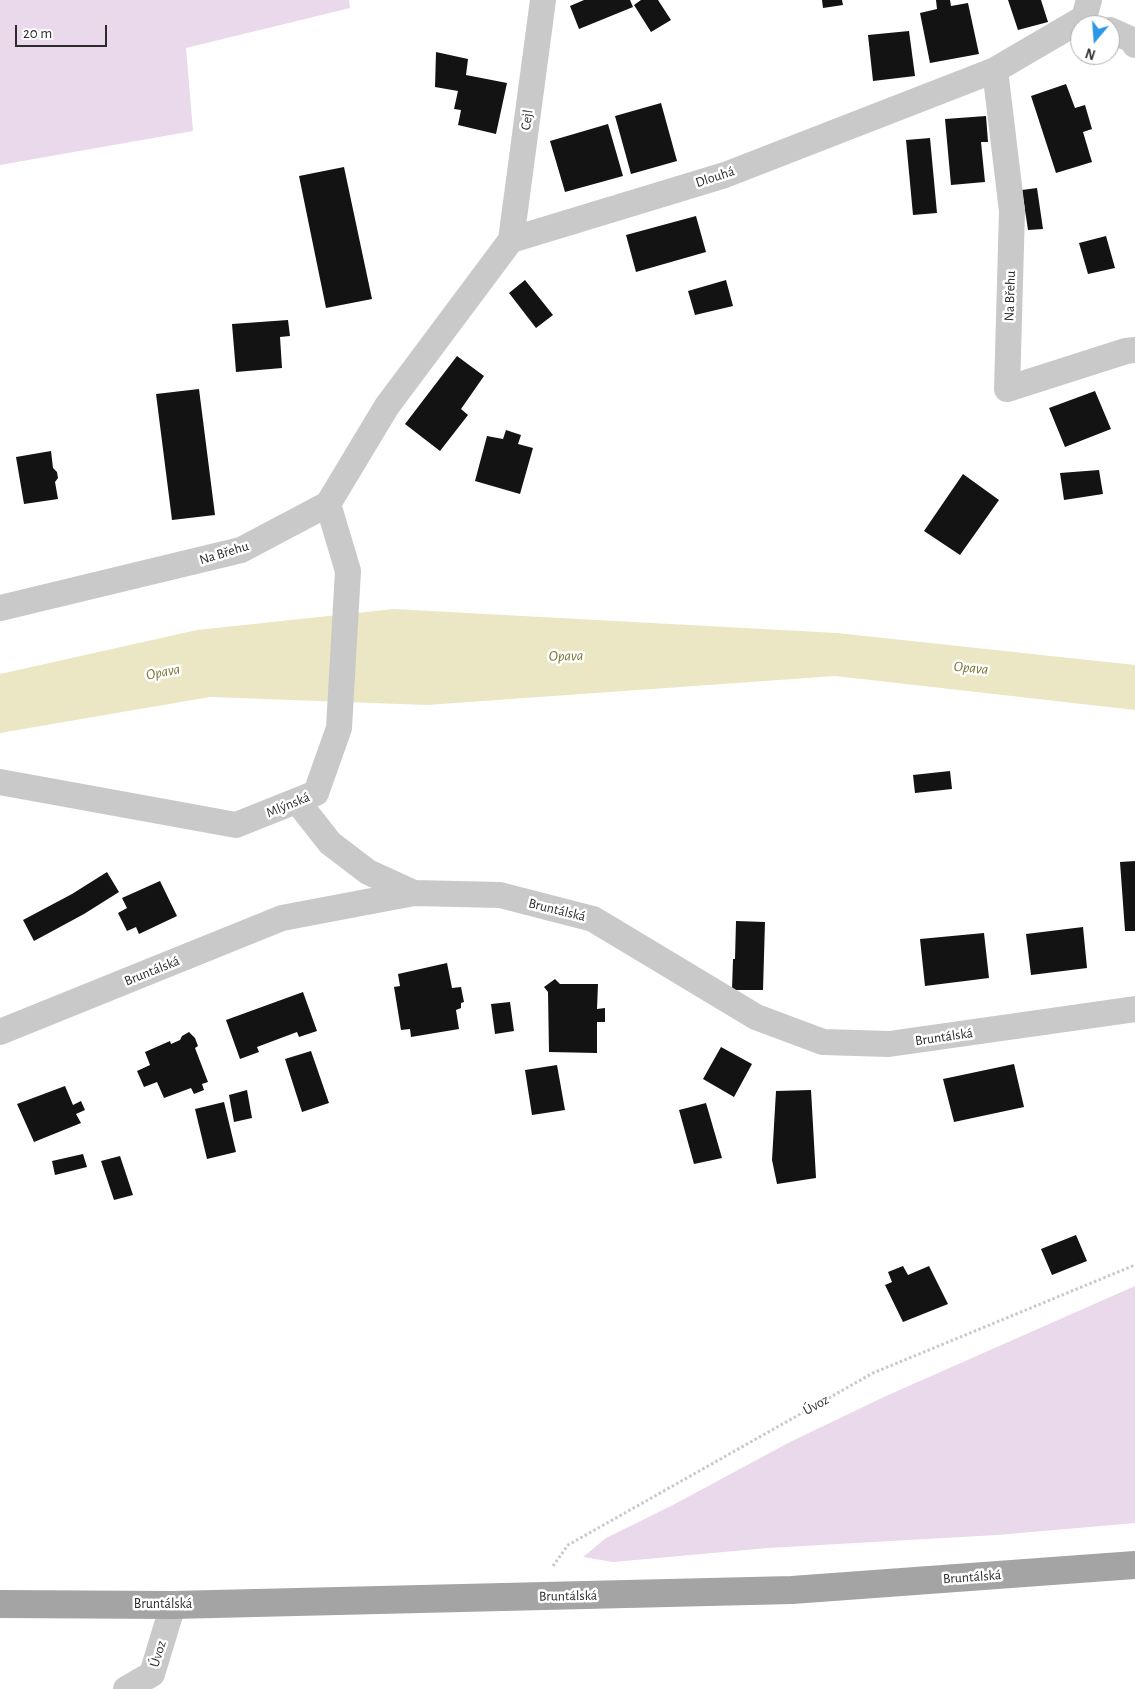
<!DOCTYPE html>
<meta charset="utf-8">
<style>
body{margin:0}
#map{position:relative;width:1135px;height:1689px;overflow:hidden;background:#fff;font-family:"Alegreya Sans",sans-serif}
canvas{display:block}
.north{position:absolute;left:1070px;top:15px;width:50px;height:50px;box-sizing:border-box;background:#fff;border:1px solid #ababab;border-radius:50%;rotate:198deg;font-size:14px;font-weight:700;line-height:20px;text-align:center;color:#2c2c2c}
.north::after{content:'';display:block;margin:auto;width:18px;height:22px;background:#2b97e7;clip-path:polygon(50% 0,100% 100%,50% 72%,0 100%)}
.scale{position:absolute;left:15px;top:25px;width:92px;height:22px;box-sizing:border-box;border:2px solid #2c2c2c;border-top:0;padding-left:6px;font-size:15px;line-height:18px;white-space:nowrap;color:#2c2c2c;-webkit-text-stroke:4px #fff;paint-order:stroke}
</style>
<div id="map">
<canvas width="1135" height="1689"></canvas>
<div class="north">N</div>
<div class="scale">20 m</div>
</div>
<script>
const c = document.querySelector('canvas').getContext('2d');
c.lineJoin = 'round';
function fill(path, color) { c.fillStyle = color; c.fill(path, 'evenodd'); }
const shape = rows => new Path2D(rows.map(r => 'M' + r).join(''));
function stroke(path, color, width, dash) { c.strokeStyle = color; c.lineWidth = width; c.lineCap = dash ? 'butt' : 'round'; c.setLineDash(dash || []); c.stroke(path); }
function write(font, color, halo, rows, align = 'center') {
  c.font = font + ' "Alegreya Sans",sans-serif'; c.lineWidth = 5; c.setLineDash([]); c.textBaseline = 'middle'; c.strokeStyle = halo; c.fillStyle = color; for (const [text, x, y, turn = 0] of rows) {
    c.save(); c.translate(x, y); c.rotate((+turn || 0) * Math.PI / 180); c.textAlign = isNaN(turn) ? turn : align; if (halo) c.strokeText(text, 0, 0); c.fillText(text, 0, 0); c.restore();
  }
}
fill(shape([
 [0,0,349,0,350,8,186,48,193,131,0,165],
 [1135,1286,1135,1523,997,1535,768,1548,613,1562,583,1557,606,1538,671,1506,790,1442,886,1396]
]), '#ead9eb');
fill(shape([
 [394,609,837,633,1135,665,1135,710,835,676,427,705,210,697,0,733,0,674,197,630]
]), '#ebe7c5');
fill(shape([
 [584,0,630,0,633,7,579,29,570,6],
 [641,0,658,0,671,20,651,32,634,5],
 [822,0,842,0,843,5,823,8],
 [936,0,950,0,951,6,968,3,979,54,930,63,920,13,937,9],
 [1008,0,1041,0,1048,22,1018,30],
 [909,31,915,76,873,81,868,35],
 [436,52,468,59,466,75,507,83,496,134,458,125,461,110,454,109,458,91,435,87],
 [1066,84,1075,108,1085,105,1092,129,1083,132,1092,162,1056,173,1031,96],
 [661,103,677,161,631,174,615,116],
 [986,116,988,142,981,142,985,182,951,185,945,119],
 [608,124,623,176,565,192,550,141],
 [930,138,937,213,913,215,906,140],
 [344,167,372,299,326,308,299,176],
 [1037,188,1043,229,1028,230,1022,190],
 [696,216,706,252,636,272,626,235],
 [1106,236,1115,268,1088,274,1079,243],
 [525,280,553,315,536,328,509,293],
 [726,280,733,306,695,315,688,291],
 [288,320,290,336,280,337,282,368,236,372,232,324],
 [457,356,484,376,461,409,468,415,440,451,405,424],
 [199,389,215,515,172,520,156,394],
 [1095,391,1111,429,1065,447,1049,408],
 [506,430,521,435,518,444,533,448,520,494,475,481,487,436,503,439],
 [51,451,53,468,57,472,58,478,55,482,58,499,24,504,16,457],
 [1099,470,1103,494,1064,500,1060,473],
 [963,474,999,500,960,555,924,531],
 [950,771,952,789,915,793,913,775],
 [1135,861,1135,931,1125,931,1120,862],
 [107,872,119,892,84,914,34,941,23,920,72,894],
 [160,881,177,916,139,934,136,927,127,931,118,913,127,908,122,898],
 [736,921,765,922,763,990,732,990,733,959,735,959],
 [1083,927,1087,968,1031,975,1026,934],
 [984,933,989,978,925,986,920,939],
 [447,963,452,988,461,987,464,1002,461,1003,461,1008,456,1010,459,1029,411,1037,410,1029,401,1030,394,987,400,986,398,974],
 [555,979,560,984,598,984,597,1009,605,1008,605,1022,597,1022,597,1053,549,1052,548,992,544,987],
 [303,992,317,1031,299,1037,297,1032,257,1047,259,1052,240,1059,226,1020],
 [510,1002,514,1031,495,1034,491,1004],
 [189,1032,195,1038,198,1046,195,1048,208,1082,202,1084,204,1090,194,1094,191,1088,164,1098,157,1082,144,1087,137,1071,150,1065,145,1052,170,1041,171,1044,180,1040,182,1036],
 [721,1047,752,1064,734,1097,703,1079],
 [311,1051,329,1103,302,1112,285,1059],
 [1014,1064,1024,1107,954,1122,943,1079],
 [557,1065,565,1110,532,1115,525,1070],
 [65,1086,73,1105,81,1101,85,1110,76,1114,81,1123,34,1142,17,1104],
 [247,1090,252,1118,234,1122,229,1095],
 [811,1090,816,1178,777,1184,772,1160,776,1091],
 [224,1102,236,1152,207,1159,195,1109],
 [706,1103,722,1158,694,1164,679,1110],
 [83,1154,87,1167,55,1175,52,1161],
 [120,1156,133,1195,114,1200,101,1161],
 [1076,1235,1087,1261,1052,1275,1041,1249],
 [903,1266,908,1275,929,1266,948,1304,903,1322,885,1285,892,1282,888,1272]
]), '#131313');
stroke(shape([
 [553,1566,568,1545,873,1373,1135,1265]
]), '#c9c9c9', 3, [2.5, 2.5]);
stroke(shape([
 [1110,30,1132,40,1135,45],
 [995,70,1012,211,1007,389,1126,351,1135,350],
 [511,240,543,0],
 [0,608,241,550,328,504,387,406,511,240,725,175,995,70,1084,18,1089,0],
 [0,782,236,825,316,793,339,728,348,571,328,504],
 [297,801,330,843,368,872,414,893],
 [0,1032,282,918,414,893,500,895,593,919,756,1017,823,1042,889,1044,1135,1009],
 [126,1689,152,1674,173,1605]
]), '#c9c9c9', 26);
stroke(shape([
 [0,1604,173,1605,792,1590,1135,1565]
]), '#a4a4a4', 28);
write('14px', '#2c2c2c', '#fff', [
 ["Cejl",527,120,-82],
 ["Dlouhá",715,177,-18],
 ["Na Břehu",1010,296,-88],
 ["Na Břehu",224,553,-17],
 ["Mlýnská",288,805,-22],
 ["Bruntálská",557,910,14],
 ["Bruntálská",152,971,-22],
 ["Bruntálská",944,1037,-8],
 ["Úvoz",816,1405,-29],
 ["Bruntálská",972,1577,-4],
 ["Bruntálská",568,1596,-1],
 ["Bruntálská",163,1604],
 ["Úvoz",158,1654,-73]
]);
write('italic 15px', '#7c7434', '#fff', [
 ["Opava",566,656,-1],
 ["Opava",971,668,6],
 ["Opava",163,672,-11]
]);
</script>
